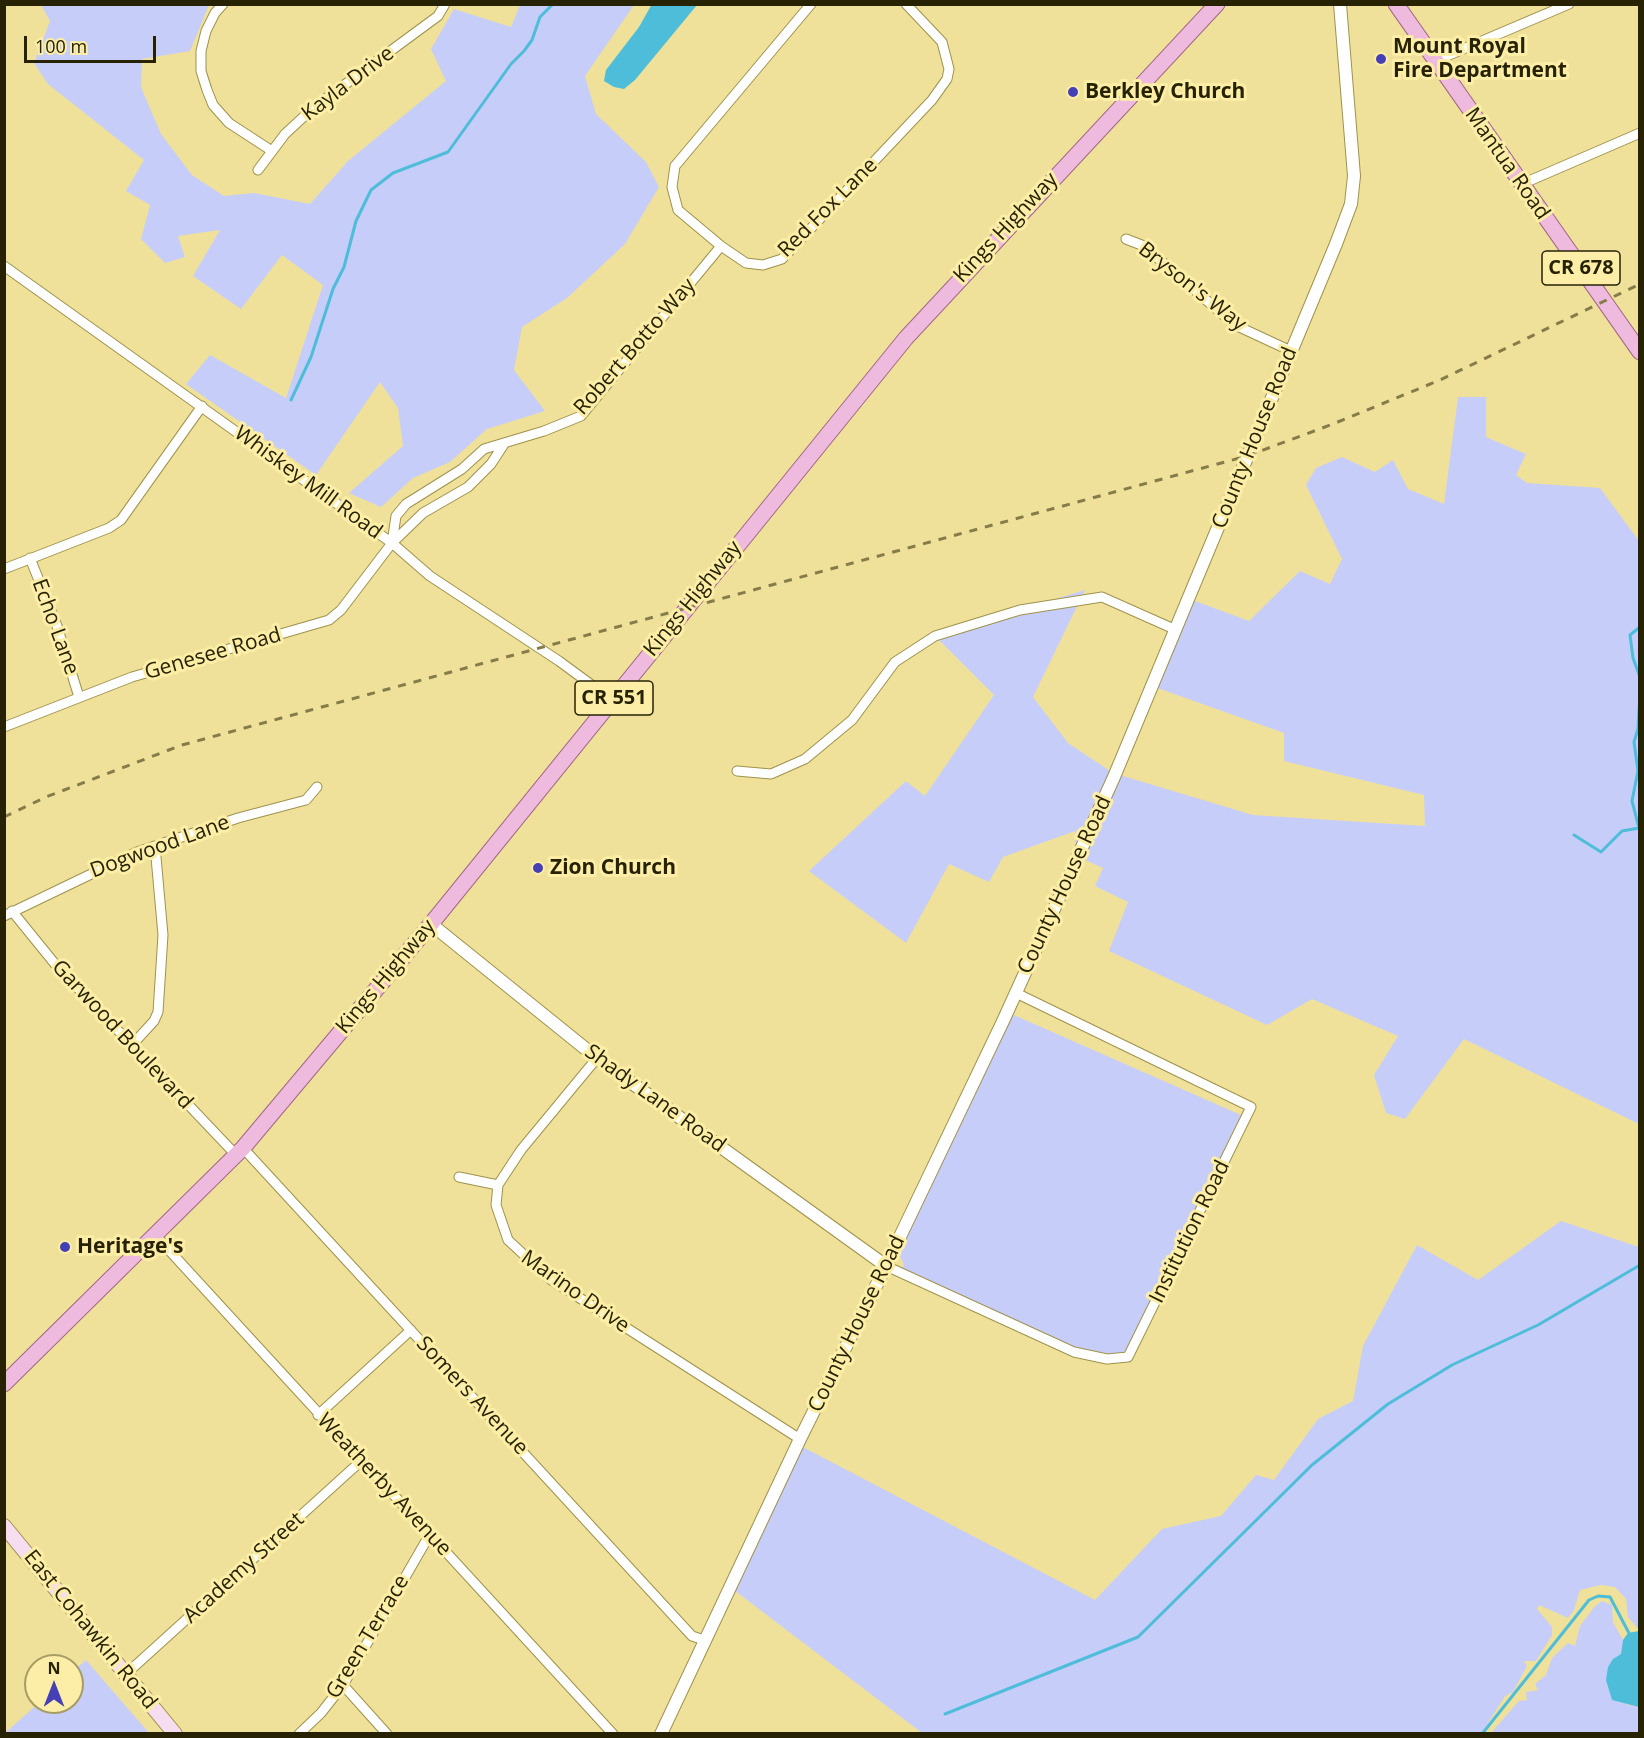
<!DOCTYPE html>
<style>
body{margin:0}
#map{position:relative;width:1644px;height:1738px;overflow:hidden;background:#efe199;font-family:"Open Sans",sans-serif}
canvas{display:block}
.frame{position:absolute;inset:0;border:6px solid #272204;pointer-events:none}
.north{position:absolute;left:24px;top:1654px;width:60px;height:60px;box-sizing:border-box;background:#fceea6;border:2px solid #a79c65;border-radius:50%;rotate:0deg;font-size:16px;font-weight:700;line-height:24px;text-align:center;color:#272204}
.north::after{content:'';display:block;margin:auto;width:21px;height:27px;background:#4540b5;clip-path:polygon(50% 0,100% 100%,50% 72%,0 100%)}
.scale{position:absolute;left:24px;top:36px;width:132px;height:27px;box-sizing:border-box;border:3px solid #272204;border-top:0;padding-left:8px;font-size:18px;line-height:21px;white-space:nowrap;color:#272204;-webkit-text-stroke:4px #fceea6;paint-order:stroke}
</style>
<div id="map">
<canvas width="1644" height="1738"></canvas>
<div class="frame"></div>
<div class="north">N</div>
<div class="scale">100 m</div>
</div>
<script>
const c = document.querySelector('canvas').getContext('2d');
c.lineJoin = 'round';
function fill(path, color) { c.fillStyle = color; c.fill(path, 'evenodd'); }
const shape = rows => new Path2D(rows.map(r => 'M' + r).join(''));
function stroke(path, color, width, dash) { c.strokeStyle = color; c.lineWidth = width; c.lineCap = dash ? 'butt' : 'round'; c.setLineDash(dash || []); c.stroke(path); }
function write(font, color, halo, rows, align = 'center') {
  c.font = font + ' "Open Sans",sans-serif'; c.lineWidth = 6; c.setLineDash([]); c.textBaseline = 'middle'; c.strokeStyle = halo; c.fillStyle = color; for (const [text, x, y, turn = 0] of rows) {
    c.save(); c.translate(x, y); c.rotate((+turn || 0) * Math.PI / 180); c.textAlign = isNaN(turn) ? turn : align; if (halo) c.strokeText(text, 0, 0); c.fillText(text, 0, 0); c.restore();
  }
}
fill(shape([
 [41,5,209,5,190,51,142,59,141,87,161,134,192,175,224,196,254,193,310,204,348,161,446,81,431,49,454,9,511,27,520,5,634,5,585,76,596,114,646,162,659,187,625,244,567,298,522,327,514,370,545,411,487,429,450,462,413,478,381,507,349,493,403,446,398,408,380,382,316,475,186,384,210,355,286,398,323,285,282,255,241,309,193,276,220,230,178,236,185,257,165,263,141,239,150,205,126,191,144,160,48,84,34,63,50,21],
 [1458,397,1486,397,1486,437,1526,454,1516,475,1527,483,1600,488,1639,541,1639,1124,1464,1039,1405,1119,1386,1113,1374,1075,1398,1036,1312,999,1267,1025,1109,951,1128,902,1095,886,1103,868,1076,856,1075,831,1003,857,989,882,949,864,906,943,809,871,906,781,925,796,994,695,935,636,1085,590,1033,697,1068,743,1113,773,1253,815,1425,826,1424,795,1284,761,1284,733,1149,685,1187,598,1249,621,1300,571,1330,584,1342,559,1306,485,1316,468,1342,457,1375,472,1393,460,1408,489,1444,504],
 [1007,1012,1241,1115,1123,1356,1072,1347,902,1269,904,1264,896,1249],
 [1561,1221,1639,1247,1639,1630,1628,1617,1626,1599,1615,1587,1601,1585,1580,1590,1574,1610,1568,1618,1539,1605,1537,1609,1552,1627,1552,1635,1536,1661,1524,1661,1527,1666,1513,1692,1505,1696,1482,1733,922,1733,730,1587,799,1445,1095,1600,1162,1529,1221,1516,1256,1475,1274,1480,1318,1419,1353,1401,1363,1346,1417,1245,1478,1280],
 [1602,1601,1612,1605,1613,1622,1623,1640,1621,1655,1613,1659,1626,1704,1639,1707,1639,1733,1490,1734,1519,1701,1527,1700,1526,1692,1538,1690,1535,1684,1546,1675,1552,1658,1568,1643,1575,1646,1580,1626,1595,1606],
 [86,1660,149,1733,5,1733,40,1702,72,1702,72,1672]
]), '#c7cdf9');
fill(shape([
 [652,4,697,5,635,80,624,89,614,87,604,81,606,70,639,27],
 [1639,1631,1638,1674,1639,1707,1612,1700,1606,1680,1608,1667,1613,1659,1621,1654,1623,1640,1628,1633]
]), '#4ebdda');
stroke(shape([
 [291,400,311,357,333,289,344,267,356,221,371,190,393,173,448,152,511,64,524,51,532,40,540,17,553,4],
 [1640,627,1630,635,1633,658,1640,677],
 [1574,835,1601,852,1622,831,1639,828,1632,801,1638,771,1634,742,1638,729,1640,692],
 [945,1714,1138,1637,1312,1465,1388,1404,1452,1365,1538,1325,1640,1265],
 [1482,1734,1589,1600,1598,1596,1610,1597,1630,1635]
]), '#4ebdda', 3);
const minor = shape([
 [223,4,215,13,206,31,201,51,201,71,207,90,213,105,229,123,272,151],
 [811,4,675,166,672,187,678,210,721,246,746,263,763,265,782,259,932,100,947,79,949,69,942,42,906,4],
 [1435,61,1569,4],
 [258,170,285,134,313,108,438,16,445,4],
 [1522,184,1640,133],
 [1126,239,1144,246,1235,325,1291,351],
 [4,266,392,543,430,576,559,661,612,700],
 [392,543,396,516,406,504,462,469,484,449,544,431,581,416,721,246],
 [30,558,57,626,79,697],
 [4,569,109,528,121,520,202,406],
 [4,727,132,677,329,620,341,610,392,543,423,513,468,487,491,464,504,444],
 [737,771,771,774,805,759,852,720,895,662,935,636,1020,610,1102,597,1174,629],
 [12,911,55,964,236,1155],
 [4,916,137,852,238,818,306,800,317,787],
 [131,1046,154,1021,158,1012,163,935,155,846],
 [597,1058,521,1150,498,1185,496,1205,508,1240,550,1279,800,1439],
 [243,1148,692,1636,704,1640],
 [459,1177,498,1185],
 [156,1236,613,1734],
 [886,1266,1074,1352,1107,1359,1128,1357,1251,1107,1016,993],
 [318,1415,411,1330],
 [126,1674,361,1461],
 [343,1685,387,1734],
 [299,1734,321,1713,343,1685,430,1534]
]);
const tertiary = shape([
 [431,924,597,1058,886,1266],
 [661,1734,800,1439,886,1266,1004,1019,1114,777,1336,244,1351,204,1354,176,1340,4]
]);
const secondary = shape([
 [4,1526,175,1734]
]);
const primary = shape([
 [1396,4,1640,352],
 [4,1384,243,1148,431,924,906,338,1217,4]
]);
stroke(minor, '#9f924c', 11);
stroke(tertiary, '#9f924c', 14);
stroke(secondary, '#9f924c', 16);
stroke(primary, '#a16884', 17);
stroke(minor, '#fff', 9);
stroke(tertiary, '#fff', 12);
stroke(secondary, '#f6ddef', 14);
stroke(primary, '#eebbdf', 15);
stroke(shape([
 [4,817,46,797,182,745,1247,456,1333,424,1440,380,1640,284]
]), '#867c4a', 3, [8, 8]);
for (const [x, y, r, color] of [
 [1381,59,6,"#4540b5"],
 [1073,92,6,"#4540b5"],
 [538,868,6,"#4540b5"],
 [65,1247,6,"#4540b5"]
]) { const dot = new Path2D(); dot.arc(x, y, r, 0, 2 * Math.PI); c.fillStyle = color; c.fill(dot); stroke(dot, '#fceea6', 2); }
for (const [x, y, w] of [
 [1581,268,78],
 [614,698,78]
]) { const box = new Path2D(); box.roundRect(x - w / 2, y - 17, w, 34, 4.5); c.fillStyle = '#fceea6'; c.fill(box); stroke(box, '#272204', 1.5); }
write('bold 20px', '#272204', null, [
 ["CR 678",1581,268],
 ["CR 551",614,698]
]);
write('bold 21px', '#272204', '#fceea6', [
 ["Mount Royal",1393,47],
 ["Fire Department",1393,71],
 ["Berkley Church",1085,92],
 ["Zion Church",550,868],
 ["Heritage's",77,1247]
], 'left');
write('21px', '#272204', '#fceea6', [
 ["Kayla Drive",348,84,-37],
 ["Mantua Road",1507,164,55],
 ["Red Fox Lane",828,208,-45],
 ["Kings Highway",1006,228,-47],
 ["Bryson's Way",1192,287,38],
 ["Robert Botto Way",635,347,-49],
 ["County House Road",1255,438,-68],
 ["Whiskey Mill Road",308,483,36],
 ["Kings Highway",693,599,-51],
 ["Echo Lane",55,627,70],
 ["Genesee Road",213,654,-16],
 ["Dogwood Lane",160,847,-20],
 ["County House Road",1065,885,-65],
 ["Kings Highway",386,977,-50],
 ["Garwood Boulevard",122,1035,47],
 ["Shady Lane Road",655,1099,36],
 ["Institution Road",1190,1232,-64],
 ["Marino Drive",575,1292,35],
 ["County House Road",857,1324,-64],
 ["Somers Avenue",472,1396,47],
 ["Weatherby Avenue",384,1485,47],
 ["Academy Street",244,1568,-42],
 ["East Cohawkin Road",90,1630,51],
 ["Green Terrace",368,1637,-59]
]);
</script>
